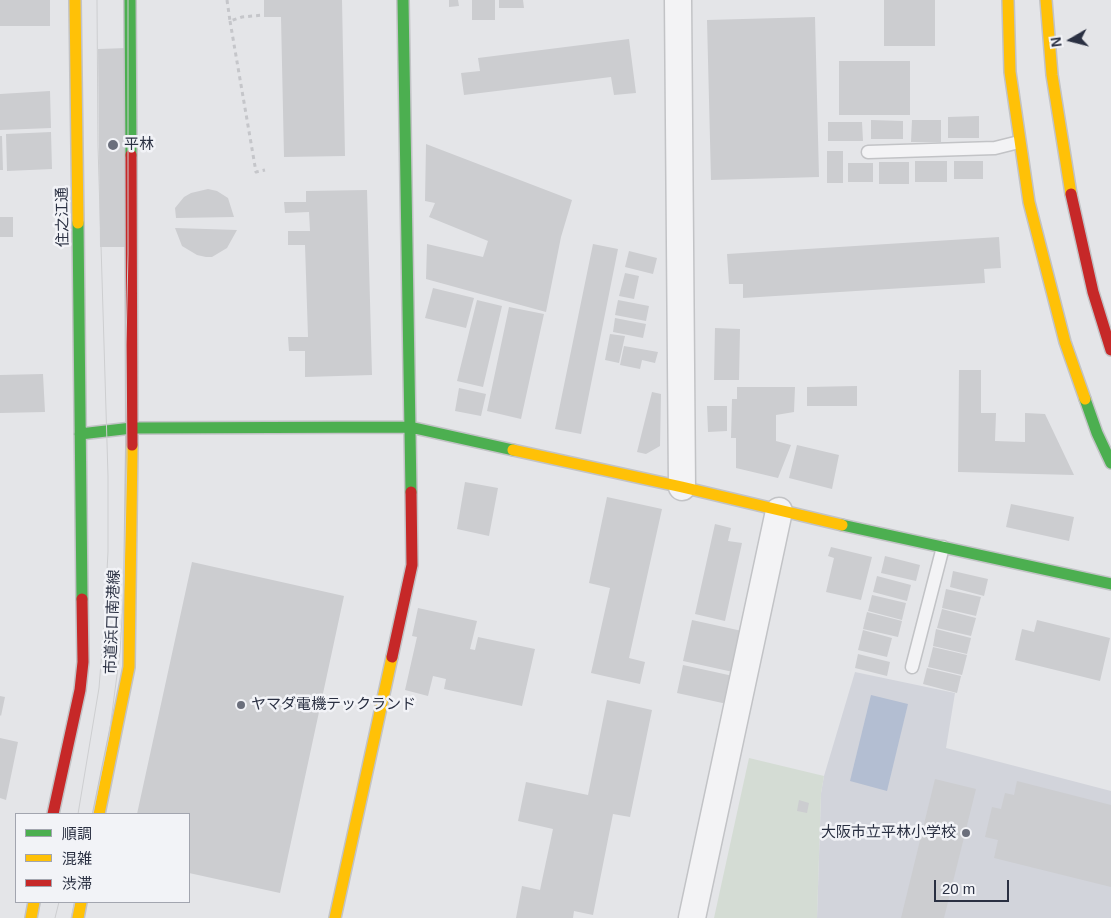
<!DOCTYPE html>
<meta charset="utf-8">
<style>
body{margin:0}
#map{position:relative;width:1111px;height:918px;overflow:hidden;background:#e4e5e8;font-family:Helvetica,"Noto Sans JP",sans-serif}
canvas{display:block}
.legend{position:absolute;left:15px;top:813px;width:175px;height:90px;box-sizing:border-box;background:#f2f3f7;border:1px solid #a2a5af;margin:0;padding:6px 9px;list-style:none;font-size:15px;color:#2a3042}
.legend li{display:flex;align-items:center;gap:10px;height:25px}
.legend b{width:25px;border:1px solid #a2a5af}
.north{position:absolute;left:1046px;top:15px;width:50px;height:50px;-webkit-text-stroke:4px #f2f3f7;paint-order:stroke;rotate:262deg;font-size:14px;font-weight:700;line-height:20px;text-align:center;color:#2a3042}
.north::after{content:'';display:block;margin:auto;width:18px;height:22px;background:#2a3042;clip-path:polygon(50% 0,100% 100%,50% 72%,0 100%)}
.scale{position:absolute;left:934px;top:880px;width:75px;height:22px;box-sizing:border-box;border:2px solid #2a3042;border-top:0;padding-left:6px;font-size:15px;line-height:18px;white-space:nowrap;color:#2a3042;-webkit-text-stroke:4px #f2f3f7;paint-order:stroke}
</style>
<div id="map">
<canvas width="1111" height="918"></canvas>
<ul class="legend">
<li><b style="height:6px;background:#4caf50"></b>順調</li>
<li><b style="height:6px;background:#ffc107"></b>混雑</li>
<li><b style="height:6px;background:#c62828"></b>渋滞</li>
</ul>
<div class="north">N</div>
<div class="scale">20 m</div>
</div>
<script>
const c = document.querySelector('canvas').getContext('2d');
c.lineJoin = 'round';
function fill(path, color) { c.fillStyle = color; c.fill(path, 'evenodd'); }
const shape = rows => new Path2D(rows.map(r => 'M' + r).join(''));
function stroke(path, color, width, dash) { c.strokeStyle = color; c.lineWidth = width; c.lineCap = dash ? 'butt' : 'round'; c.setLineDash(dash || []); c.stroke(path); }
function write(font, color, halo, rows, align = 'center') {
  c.font = font + ' Helvetica,"Noto Sans JP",sans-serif'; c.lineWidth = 5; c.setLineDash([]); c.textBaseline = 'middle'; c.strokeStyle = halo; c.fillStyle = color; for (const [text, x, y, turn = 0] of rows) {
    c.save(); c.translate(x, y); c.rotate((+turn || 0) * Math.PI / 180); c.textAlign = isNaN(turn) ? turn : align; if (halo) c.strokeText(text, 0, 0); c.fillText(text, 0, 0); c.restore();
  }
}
fill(shape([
 [855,672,955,693,946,748,1111,791,1111,918,817,918,821,793,824,776]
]), '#d2d4db');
fill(shape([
 [749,758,824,776,821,793,817,918,714,918]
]), '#d4dcd4');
fill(shape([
 [871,695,908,704,887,791,850,781]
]), '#b3bed2');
fill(shape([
 [0,0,50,0,50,26,0,26],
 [264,0,342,0,345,156,284,157,281,17,264,17],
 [449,0,458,0,459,6,449,7],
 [472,0,495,0,495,20,472,20],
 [499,0,523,0,524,8,499,8],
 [884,0,935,0,935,46,884,46],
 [815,17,819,177,711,180,707,20],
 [629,39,636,93,614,95,611,77,464,95,461,73,480,71,478,58],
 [127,48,129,247,100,247,98,49],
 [839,61,910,61,910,115,839,115],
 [50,91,51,128,0,130,0,94],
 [979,116,979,138,948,138,948,117],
 [871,120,903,121,903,139,871,139],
 [912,120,941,120,941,142,911,142],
 [828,122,862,122,863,141,828,141],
 [51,132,52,169,7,171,6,134],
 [0,136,2,136,3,170,0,170],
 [426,144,572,200,561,237,546,312,426,279,427,244,483,257,488,241,429,217,435,203,425,201],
 [827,151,843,151,843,183,827,183],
 [915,161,947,161,947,182,915,182],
 [954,161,983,161,983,179,954,179],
 [879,162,909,162,909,184,879,184],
 [848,163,873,163,873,182,848,182],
 [208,189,217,191,228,198,234,217,176,218,175,208,184,197,191,193],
 [367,190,372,375,305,377,305,351,289,351,288,337,308,337,305,245,288,245,288,231,310,231,309,212,285,213,284,202,306,202,306,191],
 [0,217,13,217,13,237,0,237],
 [175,228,237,230,227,248,212,257,206,257,197,255,182,246],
 [999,237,1001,268,984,269,985,283,743,298,743,284,729,284,727,254],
 [593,244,618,249,581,434,555,429],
 [629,251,657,258,653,274,625,267],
 [625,273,639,276,634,299,619,296],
 [433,288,474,298,466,328,425,318],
 [477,300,502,306,483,387,457,381],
 [618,300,649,306,646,321,615,315],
 [509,307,544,314,521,419,487,411],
 [615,318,646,324,643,338,613,332],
 [715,328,740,329,739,380,714,380],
 [610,334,625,336,619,363,605,360],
 [624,346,658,352,655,363,642,360,640,369,620,365],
 [959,370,981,370,981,413,996,413,995,441,1025,442,1025,413,1045,414,1074,475,958,472],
 [43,374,45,412,0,413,0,375],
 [857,386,857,406,807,406,807,387],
 [737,387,795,387,794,412,776,415,776,441,791,445,778,478,736,468,736,438,731,438,732,399,737,399],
 [459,388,486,394,481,416,455,411],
 [652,392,661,394,660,446,646,454,637,452],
 [707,406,727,406,727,431,708,432],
 [797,445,839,455,832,489,789,478],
 [465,482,498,488,489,536,457,529],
 [607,497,662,509,629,658,645,662,640,684,591,673,610,588,589,583],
 [1011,504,1074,517,1069,541,1006,527],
 [715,524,731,528,728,541,742,543,725,621,695,614],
 [831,547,872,557,861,600,826,592,834,558,828,556],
 [885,556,920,565,916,581,881,573],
 [192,562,344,596,280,893,189,873,189,814,137,814],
 [953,571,988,579,984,596,950,587],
 [877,576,911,585,907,601,873,592],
 [946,589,981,597,976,616,942,608],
 [872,595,906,603,902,620,868,611],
 [418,608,477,621,470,649,475,650,478,637,535,649,522,706,444,689,446,679,433,676,428,696,405,690,417,637,412,636],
 [942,609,976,618,971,636,937,628],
 [867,612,902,621,898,637,863,629],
 [692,620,742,631,733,672,683,661],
 [1037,620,1110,638,1100,681,1015,660,1022,629,1034,632],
 [936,629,971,638,967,654,933,646],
 [863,630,892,638,887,657,858,650],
 [933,647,967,655,962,675,928,667],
 [858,654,890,662,887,676,855,668],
 [683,665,733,676,727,704,677,693],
 [927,668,961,676,957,693,923,684],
 [0,696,5,697,1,716,0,715],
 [607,700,652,710,630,817,613,814,593,915,574,911,573,918,516,918,522,886,540,890,553,829,518,821,526,782,588,795],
 [0,738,18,742,6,800,0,798],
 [935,779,976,789,944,918,901,918],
 [1017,781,1111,805,1111,887,994,858,998,840,985,837,992,807,1001,809,1005,793,1014,795],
 [799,800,809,803,807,813,797,811]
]), '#cccdd0');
const lane = shape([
 [868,152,995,148,1019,142],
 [912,667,943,547]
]);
const street = shape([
 [678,0,682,487],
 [692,918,779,511]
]);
const fast = shape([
 [130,0,131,155],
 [403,0,411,492],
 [78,223,82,599],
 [1085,399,1097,433,1111,463],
 [80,434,132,428,410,427,513,450],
 [842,525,1111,584]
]);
const slow = shape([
 [75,0,78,223],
 [1008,0,1010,72,1029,202,1065,342,1085,399],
 [1046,0,1052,75,1071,194],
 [513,450,682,487,842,525],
 [99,814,129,667,132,445],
 [31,918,34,902],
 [78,918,81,902],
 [335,918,392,657]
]);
const jam = shape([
 [131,155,132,445],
 [1071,194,1093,292,1111,350],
 [392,657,412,565,411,492],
 [53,814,80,690,83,662,82,599]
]);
stroke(lane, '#c2c3c6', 15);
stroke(street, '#c2c3c6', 29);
stroke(fast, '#c2c3c6', 14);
stroke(slow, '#c2c3c6', 14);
stroke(jam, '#c2c3c6', 14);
stroke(shape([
 [227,0,230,21,242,17,264,15],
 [230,21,256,172,265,170]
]), '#c5c6ca', 3, [4, 4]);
stroke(lane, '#f3f3f5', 12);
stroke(street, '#f3f3f5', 26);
stroke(fast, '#4caf50', 11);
stroke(slow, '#ffc107', 11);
stroke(jam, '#c62828', 11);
stroke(shape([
 [78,814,99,688,104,625,108,552,108,476,98,146,97,0],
 [93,814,109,736,120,652,124,583,127,457,126,345,128,254,128,0],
 [55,918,59,902],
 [71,918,75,902]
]), '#cdced0', 1);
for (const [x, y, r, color] of [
 [113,145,6,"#6b6f7c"],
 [241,705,5,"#6b6f7c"],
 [966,833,5,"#6b6f7c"]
]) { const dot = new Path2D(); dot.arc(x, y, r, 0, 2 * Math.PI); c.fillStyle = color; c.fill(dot); stroke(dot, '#f2f3f7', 2); }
write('15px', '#2a3042', '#f2f3f7', [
 ["平林",124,145],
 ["ヤマダ電機テックランド",251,705],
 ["大阪市立平林小学校",956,833,"right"]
], 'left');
write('15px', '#2a3042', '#f2f3f7', [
 ["住之江通",63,217,-91],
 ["市道浜口南港線",113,622,-88]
]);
</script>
